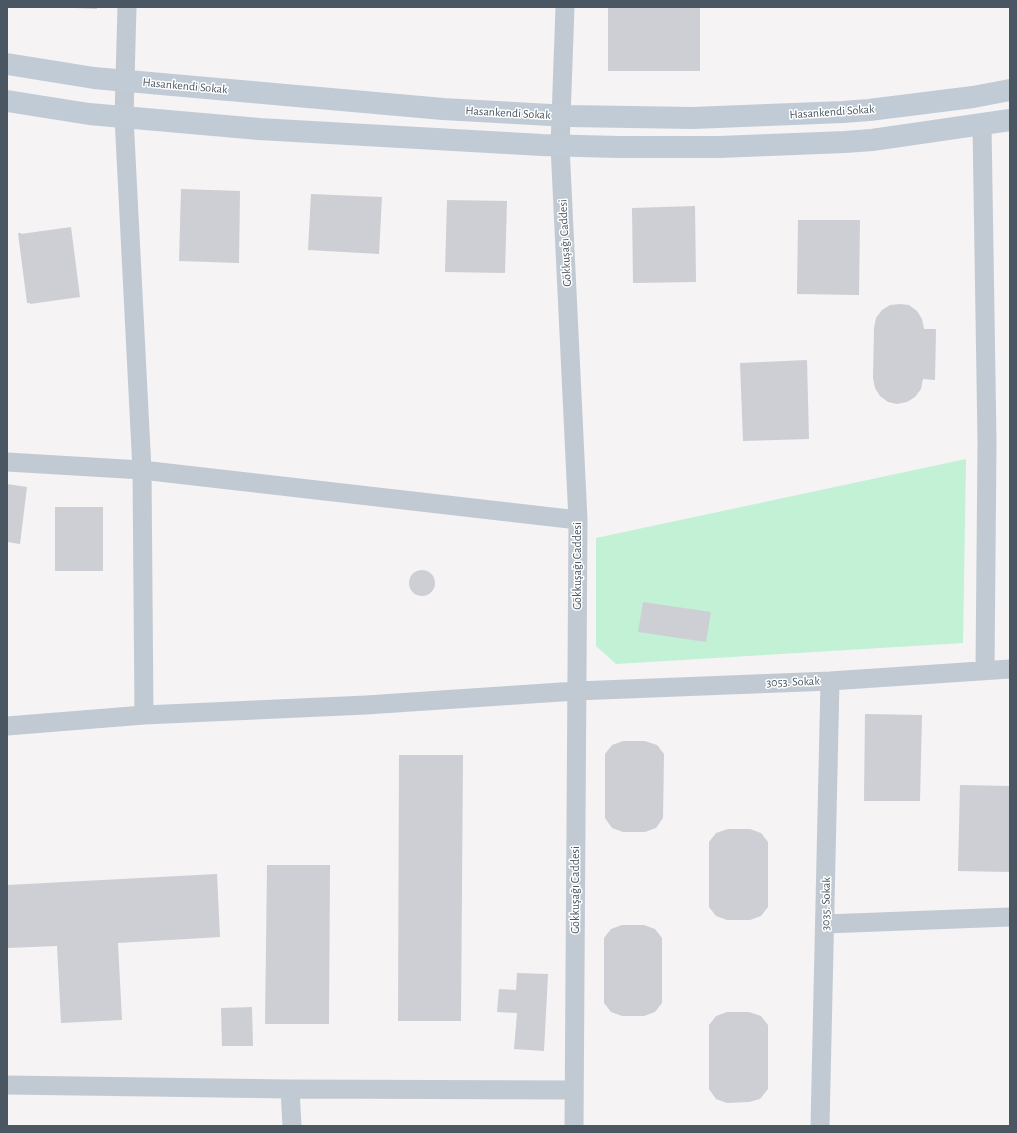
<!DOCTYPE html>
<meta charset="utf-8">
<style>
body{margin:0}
#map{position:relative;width:1017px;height:1133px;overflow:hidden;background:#f5f3f3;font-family:"Alegreya Sans",sans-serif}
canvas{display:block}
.frame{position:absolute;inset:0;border:8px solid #4a5661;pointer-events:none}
</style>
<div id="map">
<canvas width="1017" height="1133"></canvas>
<div class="frame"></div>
</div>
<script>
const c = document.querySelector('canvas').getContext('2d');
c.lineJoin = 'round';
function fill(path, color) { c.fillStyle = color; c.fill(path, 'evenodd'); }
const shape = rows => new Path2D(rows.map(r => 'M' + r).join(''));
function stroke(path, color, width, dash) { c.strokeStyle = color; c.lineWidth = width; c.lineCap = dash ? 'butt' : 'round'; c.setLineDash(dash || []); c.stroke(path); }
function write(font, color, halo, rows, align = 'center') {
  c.font = font + ' "Alegreya Sans",sans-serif'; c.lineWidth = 3; c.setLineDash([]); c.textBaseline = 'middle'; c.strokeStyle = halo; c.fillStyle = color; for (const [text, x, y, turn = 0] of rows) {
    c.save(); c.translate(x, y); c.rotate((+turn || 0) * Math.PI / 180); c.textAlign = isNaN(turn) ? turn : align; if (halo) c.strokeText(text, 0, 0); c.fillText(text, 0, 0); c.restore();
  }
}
fill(shape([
 [966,459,963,643,616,664,596,646,596,538]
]), '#c3f1d5');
fill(shape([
 [75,7,97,7,97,9,75,8],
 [608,7,700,7,700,71,608,71],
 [181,189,240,191,239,263,179,261],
 [311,194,382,197,379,254,308,250],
 [447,200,507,201,505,273,445,272],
 [695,206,696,282,633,283,632,208],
 [798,220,860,220,859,295,797,294],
 [71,227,80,297,30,304,30,303,27,303,18,233,21,233,21,234],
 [900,304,909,305,917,311,922,319,924,329,936,329,935,380,923,379,921,389,915,397,907,402,897,404,888,402,880,396,875,388,873,378,874,328,876,318,882,310,890,305],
 [807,360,809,439,743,441,740,363],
 [7,484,27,487,20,544,7,542],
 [55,507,103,507,103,571,55,571],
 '409 583a13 13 0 1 1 26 0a13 13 0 1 1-26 0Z',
 [643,602,711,612,706,642,638,632],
 [865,714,922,715,920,801,864,801],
 [623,741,645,741,657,745,664,754,663,818,656,828,645,832,623,832,612,828,605,818,605,754,612,745],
 [399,755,463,755,461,1021,398,1021],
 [960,785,1010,786,1010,872,958,871],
 [728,829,750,829,761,833,768,842,768,907,761,916,750,920,727,920,716,916,709,907,709,842,716,833],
 [267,865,330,865,329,1024,265,1024],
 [217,874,220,937,118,943,122,1020,61,1023,57,946,7,948,7,885],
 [622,925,644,925,655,929,662,938,662,1003,655,1012,644,1016,622,1016,611,1012,604,1003,604,938,611,929],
 [517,973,548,974,544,1051,514,1049,517,1013,497,1012,499,989,516,990],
 [252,1007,253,1046,222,1046,221,1008],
 [727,1012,749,1012,761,1016,768,1025,768,1089,760,1099,749,1102,727,1103,716,1099,709,1089,709,1025,716,1016]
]), '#cdcfd5');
stroke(shape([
 [127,7,124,117,142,470,144,715],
 [565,7,560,146,578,520,574,1126],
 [982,125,987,442,985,670],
 [7,462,142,470,578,520],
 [7,726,144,715,366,705,576,691,830,681,1010,669],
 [825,924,1010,917],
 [7,1085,290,1089,574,1090],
 [290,1089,292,1126],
 [820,1126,830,681]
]), '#c1cad2', 19);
stroke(shape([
 [7,64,94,78,443,109,568,116,693,118,843,112,869,110,973,97,1010,90],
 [7,101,89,114,259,129,542,145,618,147,719,147,845,142,872,140,1010,120]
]), '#c1cbd6', 22);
write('12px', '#4a5661', '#fff', [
 ["Hasankendi Sokak",185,86,5],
 ["Hasankendi Sokak",832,112,-4],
 ["Hasankendi Sokak",508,113,3],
 ["Gökkuşağı Caddesi",565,243,-93],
 ["Gökkuşağı Caddesi",577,566,-90],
 ["3053. Sokak",793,682,-2],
 ["Gökkuşağı Caddesi",575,890,-90],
 ["3035. Sokak",826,904,-89]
]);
</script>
